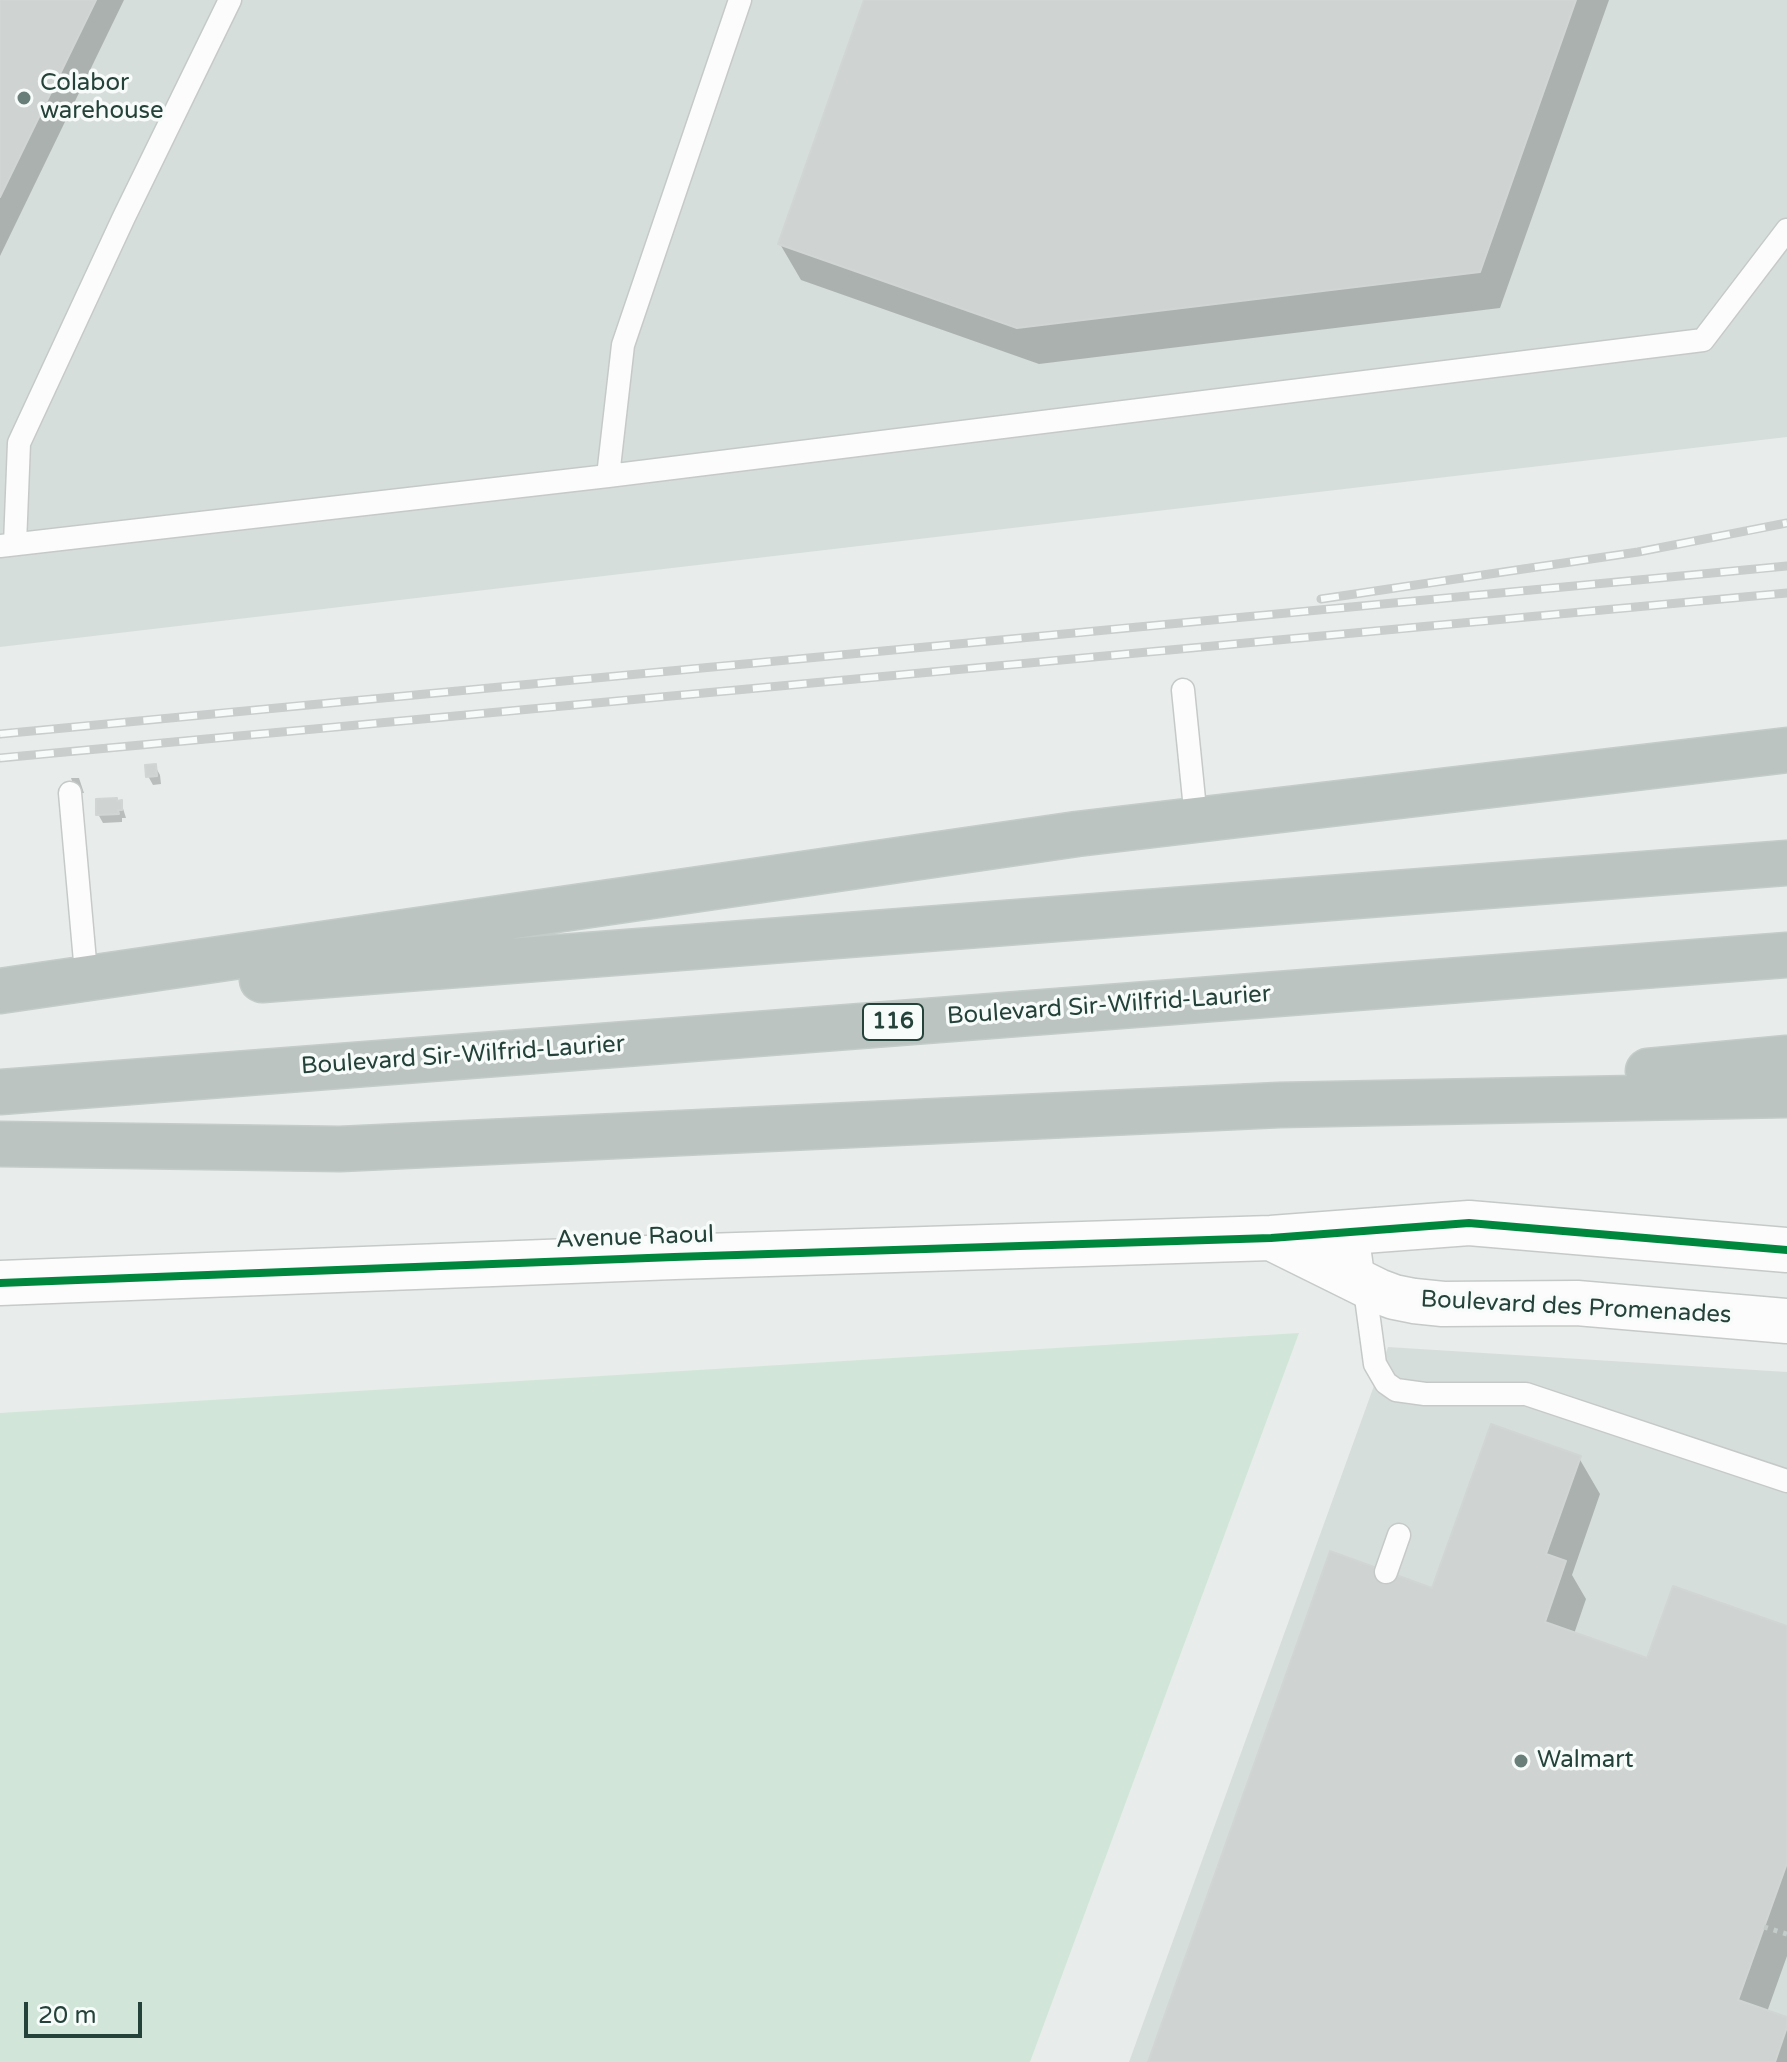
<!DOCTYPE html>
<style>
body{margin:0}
#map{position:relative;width:1787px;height:2062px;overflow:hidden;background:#e8edeb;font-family:"Varela Round",sans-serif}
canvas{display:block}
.scale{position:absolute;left:24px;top:2002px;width:118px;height:36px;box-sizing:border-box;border:4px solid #24423a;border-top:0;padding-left:10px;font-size:24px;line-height:28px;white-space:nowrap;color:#24423a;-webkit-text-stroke:6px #f7fbf9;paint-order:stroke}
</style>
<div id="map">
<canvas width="1787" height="2062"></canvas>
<div class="scale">20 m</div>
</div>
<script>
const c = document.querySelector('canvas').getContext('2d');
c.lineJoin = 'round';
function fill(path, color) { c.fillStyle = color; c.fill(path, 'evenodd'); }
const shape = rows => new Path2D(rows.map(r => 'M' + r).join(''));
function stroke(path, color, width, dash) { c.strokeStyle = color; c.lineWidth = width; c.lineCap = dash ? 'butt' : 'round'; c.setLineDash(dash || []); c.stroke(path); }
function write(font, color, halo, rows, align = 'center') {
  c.font = font + ' "Varela Round",sans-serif'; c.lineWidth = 7; c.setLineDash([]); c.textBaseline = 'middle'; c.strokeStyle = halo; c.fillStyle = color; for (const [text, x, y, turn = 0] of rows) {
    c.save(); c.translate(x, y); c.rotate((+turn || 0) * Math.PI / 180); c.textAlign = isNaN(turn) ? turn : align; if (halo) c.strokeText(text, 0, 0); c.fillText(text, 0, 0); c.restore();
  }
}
fill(shape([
 [0,0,1787,0,1787,437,0,647],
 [1388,1347,1787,1372,1787,2062,1129,2062]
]), '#d6dedb');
fill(shape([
 [1299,1333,1030,2062,0,2062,0,1413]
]), '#d1e6d8');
fill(shape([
 [0,0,124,0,0,256],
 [866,0,1609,0,1500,308,1039,364,801,280,780,244],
 [155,766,160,775,161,784,153,785,148,776],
 [71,778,79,778,84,793,76,793],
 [121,802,126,818,122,818,122,822,103,823,98,814],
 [1579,1458,1600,1494,1572,1575,1586,1599,1574,1634,1648,1660,1787,1628,1787,1956,1767,2012,1787,2019,1787,2062,1150,2062,1433,1591]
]), '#0003');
const building = shape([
 [0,0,96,0,0,197,0,0],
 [864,0,1576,0,1480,272,1017,328,778,244,864,0],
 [156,764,157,776,146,777,145,765,156,764],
 [117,798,117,801,122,800,122,810,118,810,119,814,96,815,96,799,117,798],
 [1491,1424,1581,1456,1546,1554,1566,1561,1545,1622,1647,1658,1673,1586,1787,1626,1787,1863,1738,2000,1787,2017,1787,2027,1775,2062,1148,2062,1330,1551,1432,1588,1491,1424]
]);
fill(building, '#cfd4d2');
stroke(building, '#d1d6d4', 2);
const service = shape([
 [608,476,623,345,740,0],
 [15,544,19,443,124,217,230,0],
 [0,546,608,476,1703,340,1787,230],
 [1183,690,1196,819],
 [70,793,87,984],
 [1357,1231,1375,1364,1386,1383,1396,1390,1425,1394,1526,1394,1787,1481],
 [1386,1572,1399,1535]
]);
const tertiary = shape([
 [1271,1238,1378,1291,1394,1297,1414,1301,1443,1304,1577,1303,1787,1321],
 [0,1283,674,1257,1271,1238,1469,1223,1787,1250]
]);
const motorway = shape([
 [262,980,1787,863],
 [0,991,1077,834,1787,750],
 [1648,1071,1787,1058],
 [0,1092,1787,955],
 [0,1144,340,1149,1279,1105,1787,1095]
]);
stroke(service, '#c5cac8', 25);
stroke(tertiary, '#c5cac8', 47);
stroke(motorway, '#c3ccc9', 47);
stroke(shape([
 [1764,1927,1787,1934]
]), '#c3ccca', 5, [4, 6]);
stroke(service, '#fcfcfc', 22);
stroke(tertiary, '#fcfcfc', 44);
stroke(motorway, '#bcc4c2', 44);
const rail = shape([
 [1321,599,1638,552,1787,523],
 [0,734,1787,566],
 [0,758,1787,593]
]);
stroke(rail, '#c9cdcc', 9);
stroke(rail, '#f7fbf9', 6, [18]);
stroke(shape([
 [0,1283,674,1257,1271,1238,1469,1223,1787,1250]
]), '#00873e', 8);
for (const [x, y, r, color] of [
 [24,98,8,"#697e78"],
 [1521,1761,8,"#697e78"]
]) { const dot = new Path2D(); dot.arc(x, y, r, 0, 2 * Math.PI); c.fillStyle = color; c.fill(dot); stroke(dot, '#f7fbf9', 3); }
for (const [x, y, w] of [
 [893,1022,60]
]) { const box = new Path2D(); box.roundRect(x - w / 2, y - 18, w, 36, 6); c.fillStyle = '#f7fbf9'; c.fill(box); stroke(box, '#24423a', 2); }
write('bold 22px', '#24423a', null, [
 ["116",893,1022]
]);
write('24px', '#24423a', '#f7fbf9', [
 ["Colabor",40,84],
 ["warehouse",40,112],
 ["Walmart",1537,1761]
], 'left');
write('24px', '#24423a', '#f7fbf9', [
 ["Boulevard Sir-Wilfrid-Laurier",1109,1006,-4],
 ["Boulevard Sir-Wilfrid-Laurier",463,1056,-4],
 ["Avenue Raoul",635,1238,-2],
 ["Boulevard des Promenades",1576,1308,3]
]);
</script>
